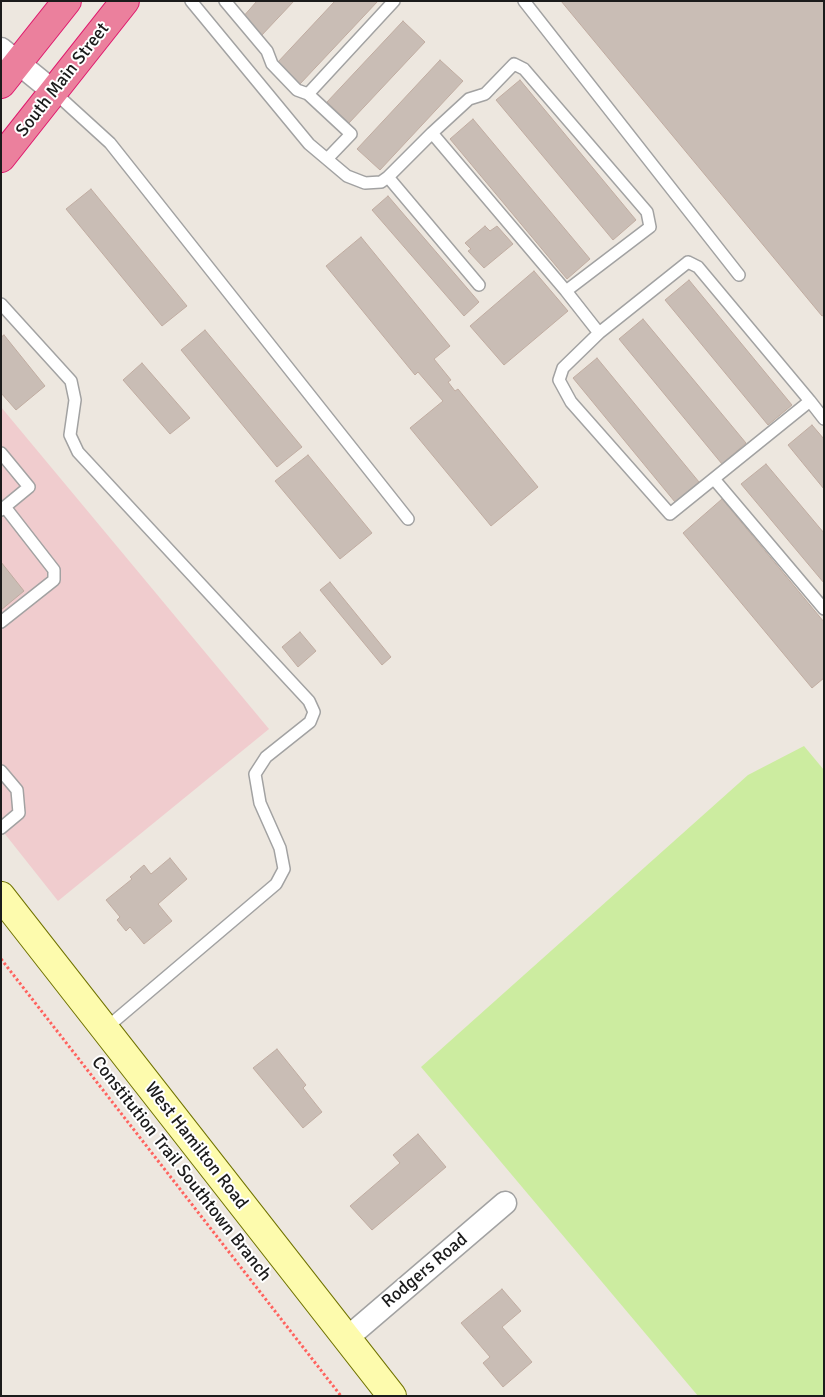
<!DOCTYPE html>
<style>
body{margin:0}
#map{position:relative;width:825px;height:1397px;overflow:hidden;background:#ede7df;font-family:Signika,sans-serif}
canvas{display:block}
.frame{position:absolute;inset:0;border:2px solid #1b1b1b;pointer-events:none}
</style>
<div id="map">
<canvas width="825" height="1397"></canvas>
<div class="frame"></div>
</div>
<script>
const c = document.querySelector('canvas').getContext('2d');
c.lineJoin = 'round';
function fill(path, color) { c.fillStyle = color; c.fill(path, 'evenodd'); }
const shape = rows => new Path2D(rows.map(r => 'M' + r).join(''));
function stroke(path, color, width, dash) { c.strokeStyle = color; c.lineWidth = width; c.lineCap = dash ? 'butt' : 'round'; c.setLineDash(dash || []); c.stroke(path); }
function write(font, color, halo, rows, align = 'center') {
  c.font = font + ' Signika,sans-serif'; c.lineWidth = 4; c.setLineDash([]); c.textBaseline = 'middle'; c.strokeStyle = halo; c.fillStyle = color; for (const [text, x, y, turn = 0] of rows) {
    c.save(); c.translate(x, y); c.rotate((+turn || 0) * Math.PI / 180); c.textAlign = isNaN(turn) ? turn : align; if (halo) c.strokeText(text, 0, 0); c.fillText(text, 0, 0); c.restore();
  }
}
fill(shape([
 [1,407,269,729,58,901,1,829]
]), '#f0ccce');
fill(shape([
 [804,746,824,770,824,1396,698,1396,421,1067,748,775]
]), '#cceca0');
const building = shape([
 [257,1,294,1,261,36,242,18,257,1],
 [335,1,378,1,300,84,277,63,335,1],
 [561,1,824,1,824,315,822,316,561,1],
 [403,21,425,42,349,123,327,102,403,21],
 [440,60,463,81,380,170,357,149,440,60],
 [520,80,636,220,613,240,496,100,520,80],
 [473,119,590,259,567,279,450,139,473,119],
 [91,189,187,306,162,326,66,209,91,189],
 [388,196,479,302,464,316,372,210,388,196],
 [485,226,490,231,497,226,513,244,484,268,468,251,471,249,465,243,485,226],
 [361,237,450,346,434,359,451,380,448,382,455,391,458,389,538,487,491,526,410,428,443,401,418,372,415,375,326,266,361,237],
 [534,271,568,311,504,365,470,326,534,271],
 [689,280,792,405,768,425,665,300,689,280],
 [643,319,746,443,722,464,619,339,643,319],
 [205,330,302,447,277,467,181,350,205,330],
 [4,335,45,386,16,410,1,393,1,337,4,335],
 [597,358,699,482,675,502,573,378,597,358],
 [142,363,190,418,170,434,123,380,142,363],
 [812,425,824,439,824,489,788,445,812,425],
 [308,455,372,533,340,559,275,481,308,455],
 [766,464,824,533,824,583,741,484,766,464],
 [722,499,824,622,824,678,812,688,683,533,722,499],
 [1,562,24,591,1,610,1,562],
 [330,582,391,657,382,665,320,590,330,582],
 [300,632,316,651,298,667,282,647,300,632],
 [170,858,187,879,158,904,172,921,144,944,130,927,126,931,117,920,120,917,106,900,132,879,130,877,144,865,151,874,170,858],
 [277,1049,306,1085,303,1088,322,1112,303,1128,253,1068,277,1049],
 [418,1134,446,1167,372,1230,350,1206,400,1163,393,1155,418,1134],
 [502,1289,521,1311,502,1327,532,1362,503,1387,483,1363,490,1357,461,1323,502,1289]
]);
fill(building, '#c9bdb5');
stroke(building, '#c0aca1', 1);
const lane = shape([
 [191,1,309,144,347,176,365,183,381,182,388,177,432,133,469,99,485,94,514,64,524,69,647,212,650,227,566,291,432,133],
 [225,1,267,51,272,64,297,90,308,94],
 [524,1,739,275],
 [54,92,110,143,408,519],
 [327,159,351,134,308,94,394,1],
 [388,177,479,285],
 [688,262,698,267,810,401,670,514,571,402,559,380,563,368,599,333,688,262],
 [566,291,599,333],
 [1,304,71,381,75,400,70,435,78,452,309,701,314,712,310,722,266,757,255,774,260,803,280,848,284,869,276,884,105,1029],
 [810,401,824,419],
 [1,453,29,487,1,510],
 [714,479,824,609],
 [1,622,54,580,54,570,5,507],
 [1,771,17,790,19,813,1,828]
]);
const street = shape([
 [1,49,54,92],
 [346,1339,505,1203]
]);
const secondary = shape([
 [1,896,392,1396]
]);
const highway = shape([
 [1,84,67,1],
 [1,158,125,1]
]);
stroke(lane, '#a2a2a2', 14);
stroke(street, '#a2a2a2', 25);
stroke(secondary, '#707300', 30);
stroke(highway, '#df186d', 30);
stroke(shape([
 [1,959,341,1396]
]), '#ff625e', 3, [2.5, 2.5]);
stroke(lane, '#fff', 11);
stroke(street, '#fff', 22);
stroke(secondary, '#fdfbad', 28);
stroke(highway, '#eb809d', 28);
write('18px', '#1b1b1b', '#fff', [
 ["South Main Street",63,80,-52],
 ["West Hamilton Road",196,1146,52],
 ["Constitution Trail Southtown Branch",181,1169,52],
 ["Rodgers Road",425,1271,-40]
]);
</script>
